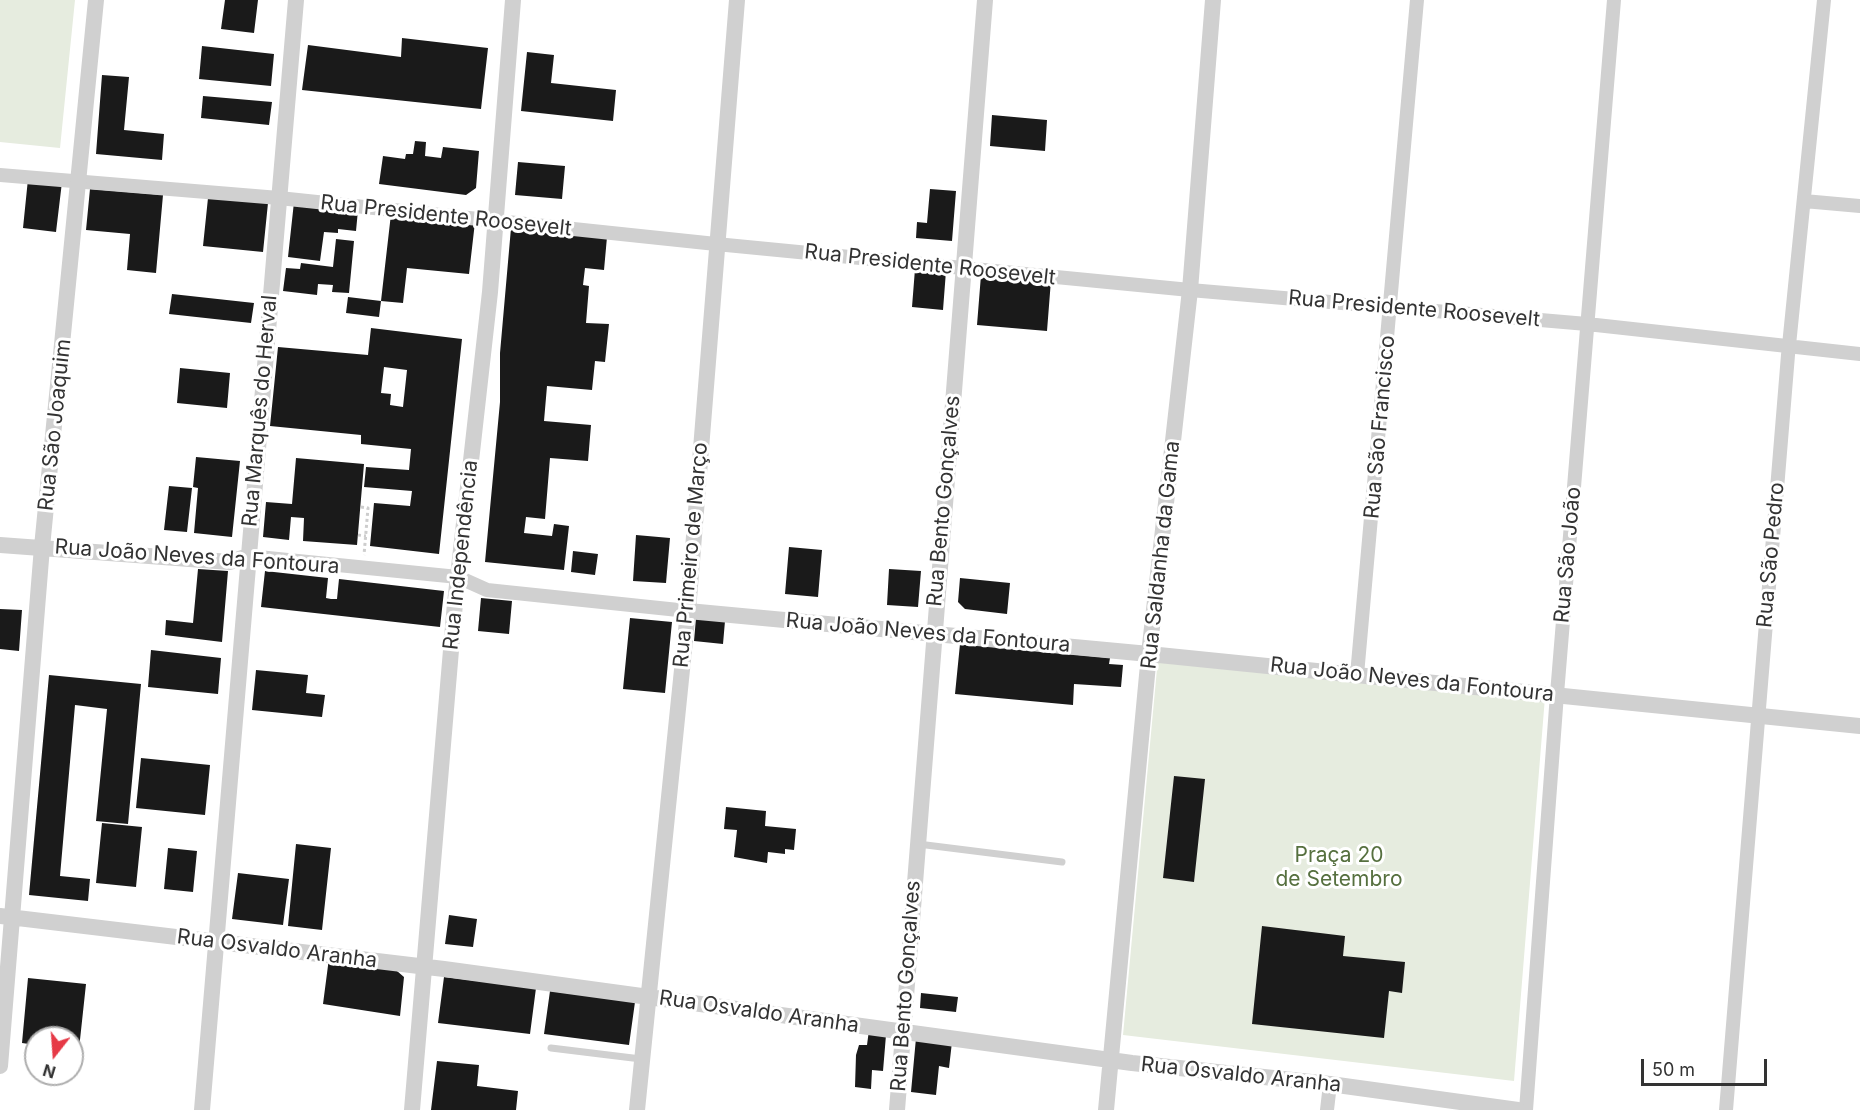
<!DOCTYPE html>
<meta charset="utf-8">
<style>
body{margin:0}
#map{position:relative;width:1860px;height:1110px;overflow:hidden;background:#fff;font-family:Inter,sans-serif}
canvas{display:block}
.north{position:absolute;left:24px;top:1026px;width:60px;height:60px;box-sizing:border-box;background:#fff;border:2px solid #adadad;border-radius:50%;rotate:197deg;font-size:16px;font-weight:700;line-height:24px;text-align:center;color:#333}
.north::after{content:'';display:block;margin:auto;width:21px;height:27px;background:#e63946;clip-path:polygon(50% 0,100% 100%,50% 72%,0 100%)}
.scale{position:absolute;left:1641px;top:1059px;width:126px;height:27px;box-sizing:border-box;border:3px solid #333;border-top:0;padding-left:8px;font-size:18px;line-height:21px;white-space:nowrap;color:#333;-webkit-text-stroke:4px #fff;paint-order:stroke}
</style>
<div id="map">
<canvas width="1860" height="1110"></canvas>
<div class="north">N</div>
<div class="scale">50 m</div>
</div>
<script>
const c = document.querySelector('canvas').getContext('2d');
c.lineJoin = 'round';
function fill(path, color) { c.fillStyle = color; c.fill(path, 'evenodd'); }
const shape = rows => new Path2D(rows.map(r => 'M' + r).join(''));
function stroke(path, color, width, dash) { c.strokeStyle = color; c.lineWidth = width; c.lineCap = dash ? 'butt' : 'round'; c.setLineDash(dash || []); c.stroke(path); }
function write(font, color, halo, rows, align = 'center') {
  c.font = font + ' Inter,sans-serif'; c.lineWidth = 6; c.setLineDash([]); c.textBaseline = 'middle'; c.strokeStyle = halo; c.fillStyle = color; for (const [text, x, y, turn = 0] of rows) {
    c.save(); c.translate(x, y); c.rotate((+turn || 0) * Math.PI / 180); c.textAlign = isNaN(turn) ? turn : align; if (halo) c.strokeText(text, 0, 0); c.fillText(text, 0, 0); c.restore();
  }
}
fill(shape([
 [0,0,75,0,60,148,0,142],
 [1158,658,1545,697,1514,1081,1123,1035]
]), '#e6ecdf');
fill(shape([
 [225,0,258,0,254,33,221,29],
 [402,38,488,48,481,109,302,90,308,45,401,57],
 [202,46,274,54,271,86,199,79],
 [527,52,554,55,551,83,616,90,613,121,521,111],
 [102,75,129,77,124,130,164,134,162,160,96,154],
 [203,96,272,102,269,125,201,118],
 [992,115,1047,120,1045,151,990,146],
 [415,141,426,142,425,156,441,158,443,147,479,151,476,188,466,195,379,184,383,156,405,159,406,154,413,154],
 [518,162,565,166,562,199,515,195],
 [28,179,62,182,56,232,23,228],
 [90,189,163,195,156,273,127,270,130,234,86,230],
 [930,189,956,191,952,241,916,238,917,222,927,223],
 [208,198,268,203,263,252,203,246],
 [294,202,358,210,356,231,338,229,338,233,324,232,320,261,288,257],
 [391,214,475,222,469,274,407,268,403,303,381,301,379,317,346,313,348,297,381,301],
 [511,228,607,237,604,270,585,268,583,285,589,286,586,323,609,324,605,362,595,361,592,390,547,386,544,421,591,425,588,461,550,458,545,519,526,517,524,533,552,536,554,524,569,526,564,570,485,562,500,402,500,353],
 [336,239,354,241,349,293,332,292,333,285,318,284,317,295,283,291,286,268,300,269,301,263,333,267],
 [915,269,946,271,943,310,912,307],
 [981,275,1051,280,1047,331,977,325],
 [172,294,254,303,251,323,169,314],
 [371,328,462,339,439,554,370,546,374,503,410,506,412,491,364,487,366,467,409,470,411,449,361,444,361,435,270,426,278,347,368,355],
 [384,367,407,370,403,407,390,405,391,394,381,393],
 [180,368,230,373,227,408,177,403],
 [196,457,240,461,232,537,194,533,198,488,193,487],
 [296,458,364,464,357,545,303,541,304,518,291,517,289,540,263,537,266,502,292,504],
 [169,486,192,488,187,532,164,530],
 [636,535,670,538,666,583,633,581],
 [789,547,822,550,818,597,785,594],
 [573,551,598,554,595,575,571,572],
 [198,569,228,571,222,642,165,635,166,620,193,623],
 [889,569,921,571,918,607,887,605],
 [265,571,328,578,326,598,331,599,337,599,339,579,444,591,440,627,261,607],
 [960,578,1010,583,1007,614,965,609,958,602],
 [481,598,512,601,509,634,478,631],
 [0,609,22,610,19,651,0,649],
 [630,618,672,622,665,693,623,689],
 [696,618,725,621,723,644,694,641],
 [960,644,1110,658,1109,664,1123,665,1121,687,1074,684,1073,705,955,694],
 [151,650,221,658,218,694,148,687],
 [256,670,308,675,306,693,325,695,322,717,252,710],
 [49,675,141,684,128,824,96,821,107,709,75,705,60,876,90,879,88,901,29,895],
 [141,758,210,765,205,815,136,808],
 [1174,776,1205,779,1194,882,1163,878],
 [726,807,766,811,765,826,796,829,794,850,785,849,785,854,768,852,767,863,734,857,737,830,724,829],
 [102,823,142,827,136,887,96,883],
 [296,844,331,848,322,930,288,926],
 [168,848,197,851,193,892,164,889],
 [238,873,289,879,283,925,232,919],
 [449,915,477,919,473,947,445,944],
 [1262,926,1345,936,1343,956,1405,962,1402,993,1389,991,1384,1038,1252,1024],
 [329,958,390,965,404,977,400,1016,323,1004],
 [444,977,536,988,530,1034,438,1023],
 [28,978,86,984,79,1049,72,1048,72,1038,36,1038,36,1045,22,1043],
 [550,991,635,1002,629,1045,544,1034],
 [921,993,958,997,956,1012,920,1008],
 [869,1030,886,1035,883,1071,872,1070,871,1089,855,1087,856,1055,859,1045,867,1045],
 [916,1038,952,1042,949,1068,939,1066,936,1095,911,1092],
 [437,1061,479,1065,477,1086,518,1091,516,1110,431,1110]
]), '#1a1a1a');
stroke(shape([
 [361,507,368,508,364,555],
 [358,535,366,536]
]), '#cdcdcd', 3, [3, 3]);
stroke(shape([
 [918,844,1062,862],
 [551,1048,641,1059]
]), '#d0d0d0', 7);
stroke(shape([
 [0,175,279,198,716,244,1190,290,1587,324,1860,354],
 [1804,201,1860,206],
 [248,556,458,577,487,590,688,611],
 [1357,675,1417,0],
 [1327,1110,1330,1084],
 [1526,1110,1557,694,1614,0],
 [1726,1110,1788,355,1824,0]
]), '#d0d0d0', 14);
stroke(shape([
 [0,545,230,562,248,556],
 [688,611,1149,654,1860,726],
 [0,916,444,969,1132,1063,1330,1084,1518,1110],
 [0,1066,42,547,96,0],
 [202,1110,296,0],
 [412,1110,455,603,490,292,513,0],
 [637,1110,688,611,737,0],
 [897,1110,985,0],
 [1106,1110,1149,654,1190,290,1213,0]
]), '#d0d0d0', 16);
write('21px', '#333', '#fff', [
 ["Rua Presidente Roosevelt",446,216,6],
 ["Rua Presidente Roosevelt",930,265,6],
 ["Rua Presidente Roosevelt",1414,309,5],
 ["Rua Marquês do Herval",260,411,-85],
 ["Rua São Joaquim",55,425,-84],
 ["Rua São Francisco",1380,427,-85],
 ["Rua Bento Gonçalves",944,501,-85],
 ["Rua Independência",461,555,-84],
 ["Rua Primeiro de Março",691,555,-85],
 ["Rua Saldanha da Gama",1161,555,-84],
 ["Rua São João",1568,555,-85],
 ["Rua São Pedro",1771,555,-85],
 ["Rua João Neves da Fontoura",197,557,4],
 ["Rua João Neves da Fontoura",928,633,5],
 ["Rua João Neves da Fontoura",1412,680,6],
 ["Rua Osvaldo Aranha",277,949,7],
 ["Rua Bento Gonçalves",906,986,-86],
 ["Rua Osvaldo Aranha",759,1012,8],
 ["Rua Osvaldo Aranha",1241,1075,6]
]);
write('21px', '#56703f', '#fff', [
 ["Praça 20",1339,856],
 ["de Setembro",1339,880]
]);
</script>
